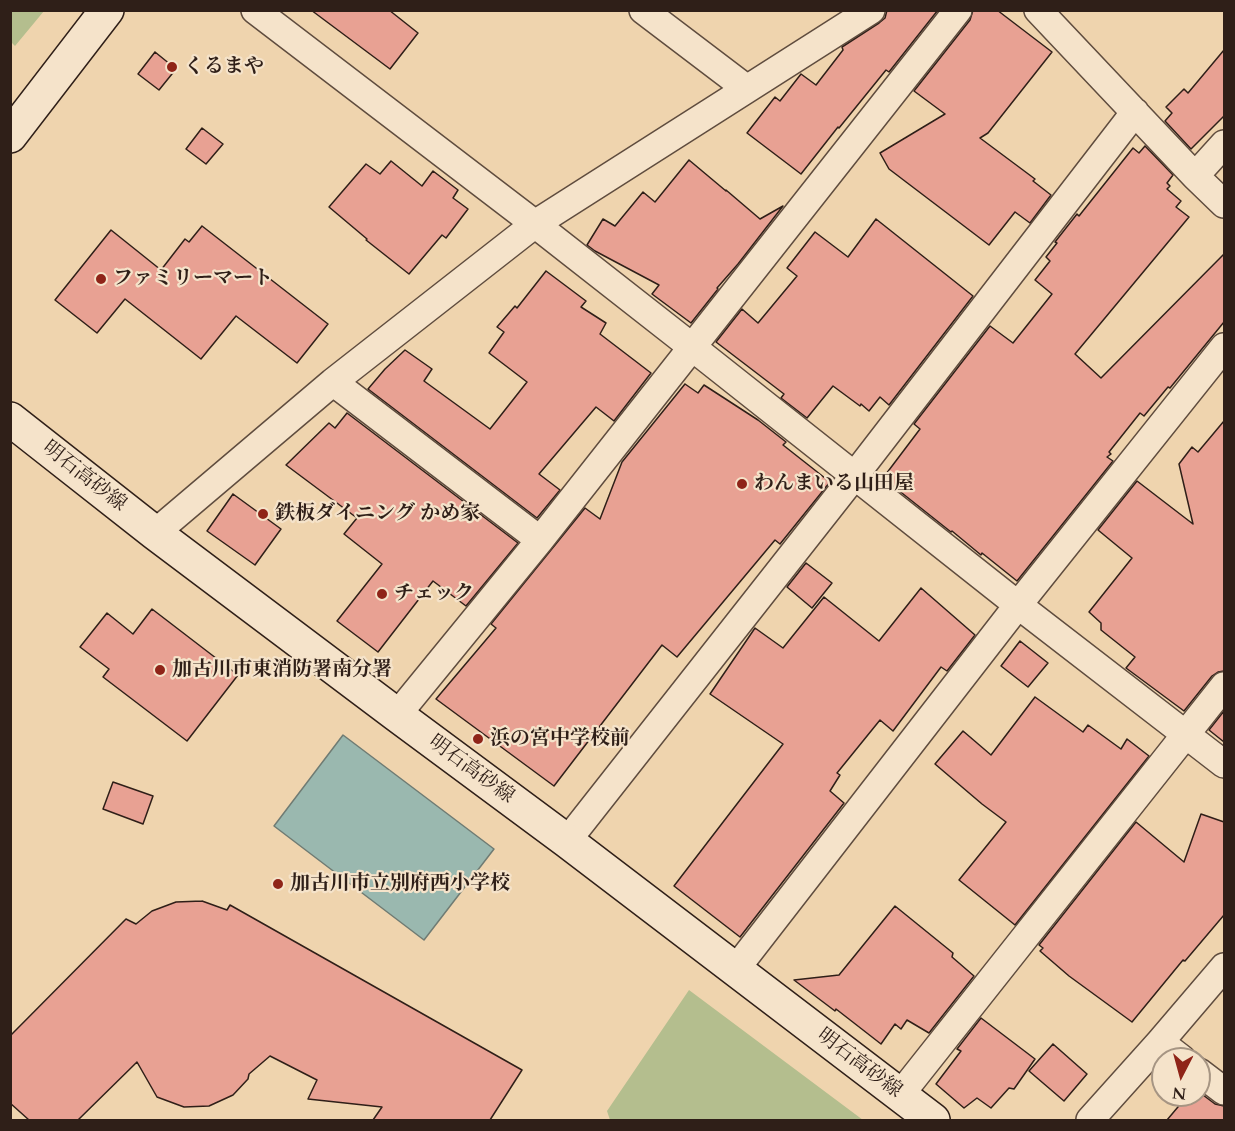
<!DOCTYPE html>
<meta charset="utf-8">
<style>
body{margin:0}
#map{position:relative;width:1235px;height:1131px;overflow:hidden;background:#efd4ae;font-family:Cardo,serif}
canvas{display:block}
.frame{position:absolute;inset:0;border:12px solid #2f1f18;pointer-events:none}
.north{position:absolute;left:1151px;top:1047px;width:60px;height:60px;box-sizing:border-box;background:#f5e3ca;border:2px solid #a69583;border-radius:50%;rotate:186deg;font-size:16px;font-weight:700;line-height:24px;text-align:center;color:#2f1f18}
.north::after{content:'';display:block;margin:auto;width:21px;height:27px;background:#8f2418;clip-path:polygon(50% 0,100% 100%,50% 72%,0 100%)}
</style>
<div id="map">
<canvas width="1235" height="1131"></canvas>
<div class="frame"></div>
<div class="north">N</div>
</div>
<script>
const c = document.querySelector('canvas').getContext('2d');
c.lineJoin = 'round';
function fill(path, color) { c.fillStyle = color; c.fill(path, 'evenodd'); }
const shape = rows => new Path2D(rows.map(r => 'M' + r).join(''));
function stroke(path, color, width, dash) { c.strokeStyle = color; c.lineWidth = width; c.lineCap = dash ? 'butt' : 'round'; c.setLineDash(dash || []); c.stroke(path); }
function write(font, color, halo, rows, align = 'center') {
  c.font = font + ' Cardo,"Noto Serif JP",serif'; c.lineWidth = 4.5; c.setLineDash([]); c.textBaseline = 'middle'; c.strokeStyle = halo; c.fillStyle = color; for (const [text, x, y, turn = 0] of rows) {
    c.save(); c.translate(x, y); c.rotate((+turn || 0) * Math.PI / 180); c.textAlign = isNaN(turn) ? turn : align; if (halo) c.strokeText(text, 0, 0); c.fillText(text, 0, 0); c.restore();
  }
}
fill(shape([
 [10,11,44,11,15,46,11,42],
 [689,990,863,1120,610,1120,607,1111]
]), '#b4be8e');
const water = shape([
 [343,735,494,849,424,940,274,826,343,735]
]);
fill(water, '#9ab8af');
stroke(water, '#6f7b73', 1.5);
const building = shape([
 [311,10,389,10,418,33,390,69,311,10],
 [887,10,938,10,889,72,886,70,839,128,838,127,801,174,747,133,775,97,780,101,801,74,816,85,843,50,842,47,879,23,885,18,887,10],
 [973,10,997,10,1052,52,988,133,980,138,1035,179,1033,181,1051,195,1030,223,1015,212,989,245,889,169,880,153,945,114,914,91,970,20,973,10],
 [1224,50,1224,116,1191,149,1165,121,1172,113,1166,107,1184,89,1188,93,1224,50],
 [155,52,176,69,159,90,138,74,155,52],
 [202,128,223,144,206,164,186,149,202,128],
 [1145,146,1173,175,1167,183,1170,186,1167,189,1181,201,1176,207,1189,217,1075,354,1101,378,1224,254,1224,322,1170,388,1168,387,1144,416,1140,413,1109,452,1111,454,1107,457,1113,461,1017,581,982,553,981,555,952,531,951,532,883,478,920,429,914,424,990,326,1013,343,1052,294,1035,280,1050,261,1046,257,1057,243,1055,242,1077,214,1079,216,1133,148,1139,153,1145,146],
 [689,160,726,191,726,190,760,219,783,206,738,264,717,288,718,289,691,323,652,294,659,285,595,251,587,245,603,219,615,226,643,192,655,202,689,160],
 [391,161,422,186,433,171,458,190,453,198,468,209,446,238,442,235,409,274,366,240,367,239,329,207,366,164,380,174,391,161],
 [876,219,973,296,889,405,880,397,869,411,861,404,860,406,833,386,807,418,781,398,784,394,716,342,742,309,758,323,797,276,787,268,815,232,848,257,876,219],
 [202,226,328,324,297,363,236,316,201,359,125,299,97,333,55,300,111,230,161,270,185,239,189,242,202,226],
 [546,271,586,301,581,307,606,323,600,334,651,373,614,421,596,407,539,474,560,490,537,518,368,389,385,369,405,350,432,369,424,381,490,429,527,382,489,353,504,332,497,327,515,306,517,308,546,271],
 [685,384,698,393,704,385,758,420,786,442,783,445,830,482,780,544,775,540,677,657,662,645,554,786,436,699,496,628,491,624,585,508,600,519,622,462,685,384],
 [347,413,518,543,466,606,433,581,378,652,337,621,382,564,344,534,357,518,286,465,329,423,335,428,347,413],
 [1224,421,1224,671,1218,672,1212,676,1184,711,1126,668,1135,657,1101,630,1101,623,1089,612,1132,558,1098,530,1137,481,1193,524,1179,464,1192,447,1198,452,1224,421],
 [233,494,281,529,255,565,207,531,233,494],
 [806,563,832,583,812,608,787,587,806,563],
 [921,588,975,635,947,671,941,667,893,731,880,720,837,773,840,775,830,791,844,803,740,937,674,886,783,744,710,694,755,628,783,648,824,597,879,641,921,588],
 [152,609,238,675,187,741,103,677,109,669,80,647,107,613,133,634,152,609],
 [1020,641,1048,663,1028,687,1001,666,1020,641],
 [1035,697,1083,732,1088,725,1121,749,1127,739,1149,756,1015,925,959,880,1006,822,982,804,935,764,963,731,991,755,1035,697],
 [1224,711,1224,742,1209,730,1224,711],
 [113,782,153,796,143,824,103,809,113,782],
 [1201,814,1224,822,1224,915,1185,961,1183,960,1132,1022,1069,976,1040,951,1043,948,1039,945,1136,822,1184,862,1201,814],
 [202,901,227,910,230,905,522,1070,490,1120,373,1120,382,1107,308,1099,317,1080,270,1056,249,1074,248,1079,233,1095,209,1106,184,1107,157,1097,137,1062,78,1120,29,1120,10,1103,10,1036,126,919,136,924,152,911,176,902,202,901],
 [895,906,953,953,952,957,974,976,929,1033,907,1020,901,1029,895,1024,881,1044,836,1009,835,1011,794,980,839,975,895,906],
 [981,1018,1035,1059,1014,1089,1009,1088,991,1108,977,1098,964,1108,936,1084,961,1051,957,1049,981,1018],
 [1053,1044,1087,1074,1064,1101,1029,1071,1053,1044],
 [1199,1092,1215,1104,1224,1106,1224,1120,1167,1120,1188,1095,1199,1095,1199,1092]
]);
fill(building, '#e8a193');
stroke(building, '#2f1f18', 1.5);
const street = shape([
 [255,10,535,224,692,347,1018,605,1224,764],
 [643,10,747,89],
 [1038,10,1195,176,1224,204],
 [1195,176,1224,144],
 [333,382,540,540],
 [155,533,333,382,535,224,871,10],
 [397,715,540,540,958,10],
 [567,841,855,475,1135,112],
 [735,970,1018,605,1224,347],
 [1160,1042,1182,1059],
 [1199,1072,1224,1091],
 [900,1095,1224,686],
 [1090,1120,1160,1042,1224,967]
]);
const secondary = shape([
 [10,136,107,10],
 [10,419,155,533,397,715,567,841,933,1120]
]);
stroke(street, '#5f4c3e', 30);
stroke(secondary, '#2f1f18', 36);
stroke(street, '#f5e3ca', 27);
stroke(secondary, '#f5e3ca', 33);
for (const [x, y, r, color] of [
 [172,67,6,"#8f2418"],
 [101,279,6,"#8f2418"],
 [742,484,6,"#8f2418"],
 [263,514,6,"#8f2418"],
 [382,594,6,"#8f2418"],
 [160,670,6,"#8f2418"],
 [478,739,6,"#8f2418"],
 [278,884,6,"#8f2418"]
]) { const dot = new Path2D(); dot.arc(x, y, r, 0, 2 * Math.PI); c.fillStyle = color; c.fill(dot); stroke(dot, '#f5e3ca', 2); }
write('bold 20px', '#2f1f18', '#f5e3ca', [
 ["くるまや",184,67],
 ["ファミリーマート",113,279],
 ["わんまいる山田屋",754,484],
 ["鉄板ダイニング かめ家",275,514],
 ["チェック",394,594],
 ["加古川市東消防署南分署",172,670],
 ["浜の宮中学校前",490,739],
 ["加古川市立別府西小学校",290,884]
], 'left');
write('20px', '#2f1f18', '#f5e3ca', [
 ["明石高砂線",84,477,38],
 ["明石高砂線",471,770,36],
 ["明石高砂線",859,1064,37]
]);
</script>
